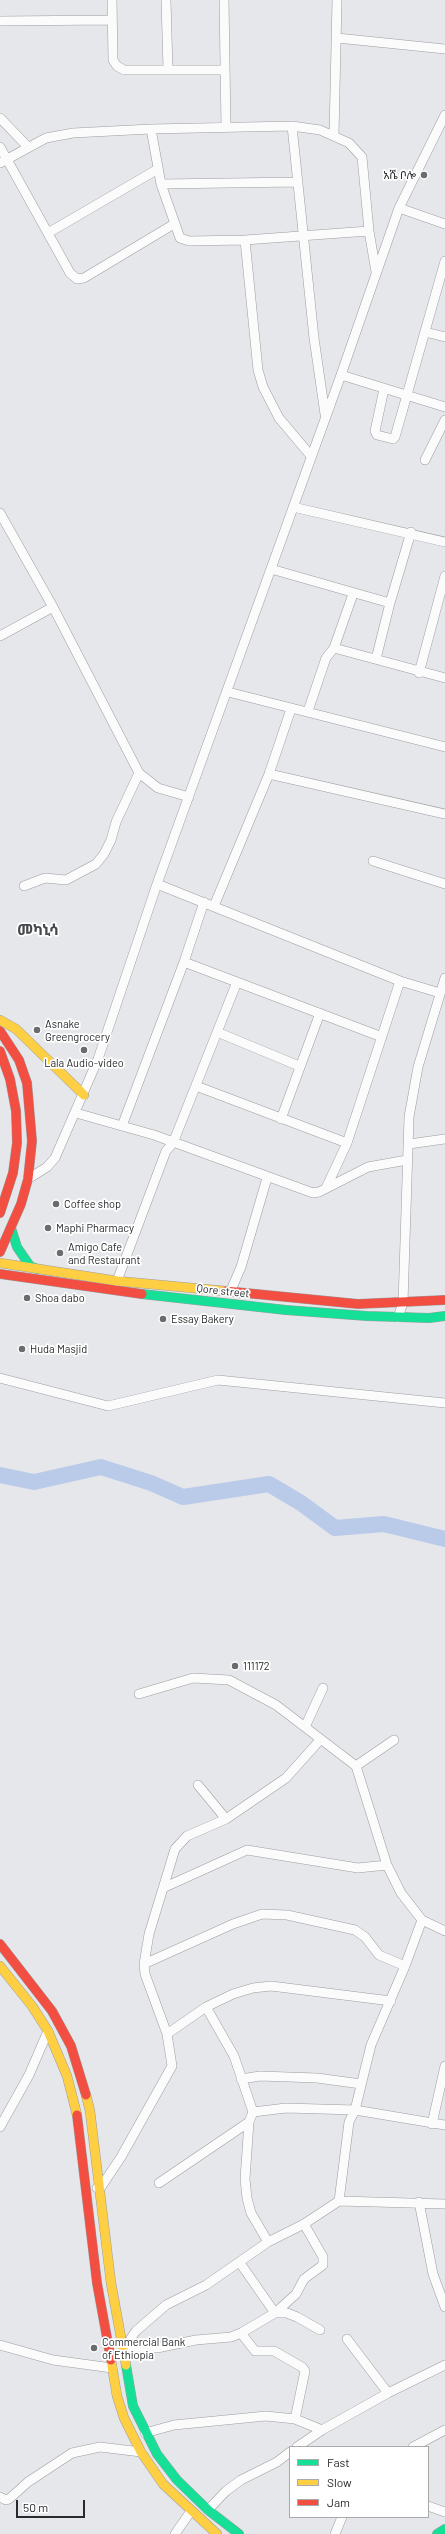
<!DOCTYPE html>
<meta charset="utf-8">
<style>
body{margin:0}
#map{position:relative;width:445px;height:2534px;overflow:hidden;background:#e5e7ea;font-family:Barlow,sans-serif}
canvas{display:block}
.legend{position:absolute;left:289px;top:2446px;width:140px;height:72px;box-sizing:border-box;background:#fff;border:1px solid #a9aaab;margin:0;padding:5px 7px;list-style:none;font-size:12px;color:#282a2c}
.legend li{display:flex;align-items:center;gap:8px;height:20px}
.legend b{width:20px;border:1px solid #a9aaab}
.scale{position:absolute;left:16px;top:2500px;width:69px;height:18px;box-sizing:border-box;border:2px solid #282a2c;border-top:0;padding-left:5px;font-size:12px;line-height:14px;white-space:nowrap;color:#282a2c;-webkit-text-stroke:3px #fff;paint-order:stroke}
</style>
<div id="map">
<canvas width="445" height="2534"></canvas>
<ul class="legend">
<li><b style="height:5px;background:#16e098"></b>Fast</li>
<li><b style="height:5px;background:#ffcf43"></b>Slow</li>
<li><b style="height:5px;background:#f24e42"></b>Jam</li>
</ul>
<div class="scale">50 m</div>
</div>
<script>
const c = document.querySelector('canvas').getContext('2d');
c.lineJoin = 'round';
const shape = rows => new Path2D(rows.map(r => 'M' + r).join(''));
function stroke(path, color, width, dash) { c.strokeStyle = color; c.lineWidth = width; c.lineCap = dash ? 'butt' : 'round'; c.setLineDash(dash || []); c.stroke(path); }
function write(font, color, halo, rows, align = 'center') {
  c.font = font + ' Barlow,"Noto Sans Ethiopic",sans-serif'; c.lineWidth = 3.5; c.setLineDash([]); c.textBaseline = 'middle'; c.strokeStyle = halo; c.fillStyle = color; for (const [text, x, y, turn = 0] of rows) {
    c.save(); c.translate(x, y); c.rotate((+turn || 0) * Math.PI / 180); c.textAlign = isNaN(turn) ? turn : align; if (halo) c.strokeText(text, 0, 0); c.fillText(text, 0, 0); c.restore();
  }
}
stroke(shape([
 [0,1475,34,1482,101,1467,151,1483,183,1497,269,1484,301,1503,335,1528,384,1524,445,1539]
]), '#bacae9', 16);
const street = shape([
 [112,0,113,60,117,66,124,70,225,70],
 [166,0,168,69],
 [224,0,226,127],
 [0,21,112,20],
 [337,38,445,49],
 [0,118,28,147],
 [292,126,314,338,325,414],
 [151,129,161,184,180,238,189,241,245,240,369,231],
 [334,135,337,0],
 [0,147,70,273,77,279,84,278,174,224],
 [0,163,46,138,73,133,151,129,292,126,320,130,349,143,362,157,369,231,376,272],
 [161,184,298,182],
 [399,208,445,224],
 [48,233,158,169],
 [245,240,258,370,263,387,279,418,311,456],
 [425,332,445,337],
 [341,375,445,407],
 [384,389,375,431,377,435,393,439,395,437,445,261],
 [425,460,445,420],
 [293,507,445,542],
 [0,513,53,607,139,773,158,788,189,797],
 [271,569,390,603],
 [0,636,53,607],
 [334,648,445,678],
 [376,659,390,603,411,532],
 [419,673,445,576],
 [228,692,445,747],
 [308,711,326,658,334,648,353,594],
 [269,774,445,814],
 [373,861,445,884],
 [157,884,400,981,440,993],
 [24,886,45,878,66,880,96,864,104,854,111,840,116,822,139,773],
 [214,906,269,774,291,709],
 [184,962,382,1037],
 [217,1032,299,1066],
 [196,1086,347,1143],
 [76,1113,154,1135,313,1193,319,1192,368,1167,407,1160],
 [281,1119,320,1013],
 [122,1126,184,962,204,902],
 [409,1144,445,1139],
 [28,1179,47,1167,55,1158,98,1059,157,884,341,375,399,208,445,115],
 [326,1188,347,1143,400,981],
 [117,1281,166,1151,173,1143,237,982],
 [231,1290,241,1267,267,1178],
 [398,1317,403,1303,409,1117,418,1067,445,978],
 [0,1378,108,1406,218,1380,445,1403],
 [139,1694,193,1678,229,1680,276,1705,356,1766,387,1865,401,1893,422,1920,445,1931],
 [305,1727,323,1688],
 [356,1766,394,1740],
 [198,1785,226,1819],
 [163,1888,247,1850,358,1868,387,1865],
 [144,1964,233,1924,262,1914,287,1915,355,1930,365,1937,379,1955,405,1966],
 [167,2034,206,2007,233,1994,253,1988,271,1986,391,2001],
 [241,2079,260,2076,317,2078,361,2084],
 [253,2112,286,2108,355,2110,445,2125],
 [249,2122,245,2179,247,2198,251,2213,268,2242],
 [432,2124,445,2066],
 [0,2127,29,2075,48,2031],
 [159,2183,249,2122,253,2112,234,2056,206,2007],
 [97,2188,101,2187,121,2157,172,2066,167,2034,145,1974,144,1964,149,1934,175,1849,187,1836,226,1819,286,1778,320,1740],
 [339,2201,445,2204],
 [419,2202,433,2274,445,2307],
 [240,2263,275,2313,296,2294,304,2279,323,2265,323,2257,304,2224],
 [241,2333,255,2351,274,2351,302,2367,305,2371,295,2419],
 [347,2339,388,2393],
 [0,2345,53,2360,112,2368],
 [129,2347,157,2348,196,2340,231,2337,241,2333,275,2313,287,2313,297,2317,320,2330],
 [123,2348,129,2347,131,2338,136,2331,166,2305,206,2285,268,2242,304,2224,339,2201,349,2122,355,2110,371,2045,405,1966,422,1920],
 [145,2433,174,2425,266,2416,295,2419,322,2430],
 [297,2447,322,2430,388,2393,445,2365],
 [413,2447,445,2430],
 [0,2497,6,2500,9,2499,28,2482,72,2453,100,2447,141,2452],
 [428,2506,445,2512],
 [208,2510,226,2491,241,2480,277,2462,290,2452],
 [175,2534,191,2511],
 [335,2534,342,2517]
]);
const fast = shape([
 [11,1228,17,1247,30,1266,37,1269],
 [142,1294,286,1310,367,1316,429,1318,445,1316],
 [126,2365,133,2406,157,2454,177,2480,208,2510,239,2534],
 [437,2534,445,2529]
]);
const slow = shape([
 [0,1020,16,1029,84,1095],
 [0,1263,117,1281,225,1291],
 [0,1966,32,2006,48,2031,67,2076,77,2115],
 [86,2095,90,2111,111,2283,126,2365],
 [111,2360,117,2396,124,2418,141,2452,163,2484,217,2534]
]);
const jam = shape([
 [0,1031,19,1060,27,1083,32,1141,28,1179,21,1204,0,1252],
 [0,1051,10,1079,16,1111,17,1143,13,1173,0,1213],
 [0,1274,142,1294],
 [225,1291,358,1304,445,1300],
 [0,1944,52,2011,71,2046,86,2095],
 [77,2115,97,2283,111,2360]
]);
stroke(street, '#9c9da0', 10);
stroke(fast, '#9c9da0', 10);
stroke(slow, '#9c9da0', 10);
stroke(jam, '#9c9da0', 10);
stroke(street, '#fbfbfc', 9);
stroke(fast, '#16e098', 9);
stroke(slow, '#ffcf43', 9);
stroke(jam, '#f24e42', 9);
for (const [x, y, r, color] of [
 [424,175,4,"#6a6c6e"],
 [37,1030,4,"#6a6c6e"],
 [84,1050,4,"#6a6c6e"],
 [56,1204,4,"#6a6c6e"],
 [48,1228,4,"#6a6c6e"],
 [60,1253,4,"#6a6c6e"],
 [27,1298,4,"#6a6c6e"],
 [163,1319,4,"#6a6c6e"],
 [22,1349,4,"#6a6c6e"],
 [235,1666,4,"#6a6c6e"],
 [94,2348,4,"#6a6c6e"]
]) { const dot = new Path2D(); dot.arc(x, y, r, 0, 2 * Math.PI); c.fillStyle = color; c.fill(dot); stroke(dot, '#fff', 1.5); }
write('11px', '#282a2c', '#fff', [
 ["አሼ ቦሎ",416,175,"right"],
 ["Asnake",45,1024],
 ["Greengrocery",45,1037],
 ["Lala Audio-video",84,1063,"center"],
 ["Coffee shop",64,1204],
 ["Maphi Pharmacy",56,1228],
 ["Amigo Cafe",68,1247],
 ["and Restaurant",68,1260],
 ["Shoa dabo",35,1298],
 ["Essay Bakery",171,1319],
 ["Huda Masjid",30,1349],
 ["111172",243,1666],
 ["Commercial Bank",102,2342],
 ["of Ethiopia",102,2355]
], 'left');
write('11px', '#282a2c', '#fff', [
 ["Qore street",223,1291,6]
]);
write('bold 15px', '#44474b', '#fff', [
 ["መካኒሳ",38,930]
]);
</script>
